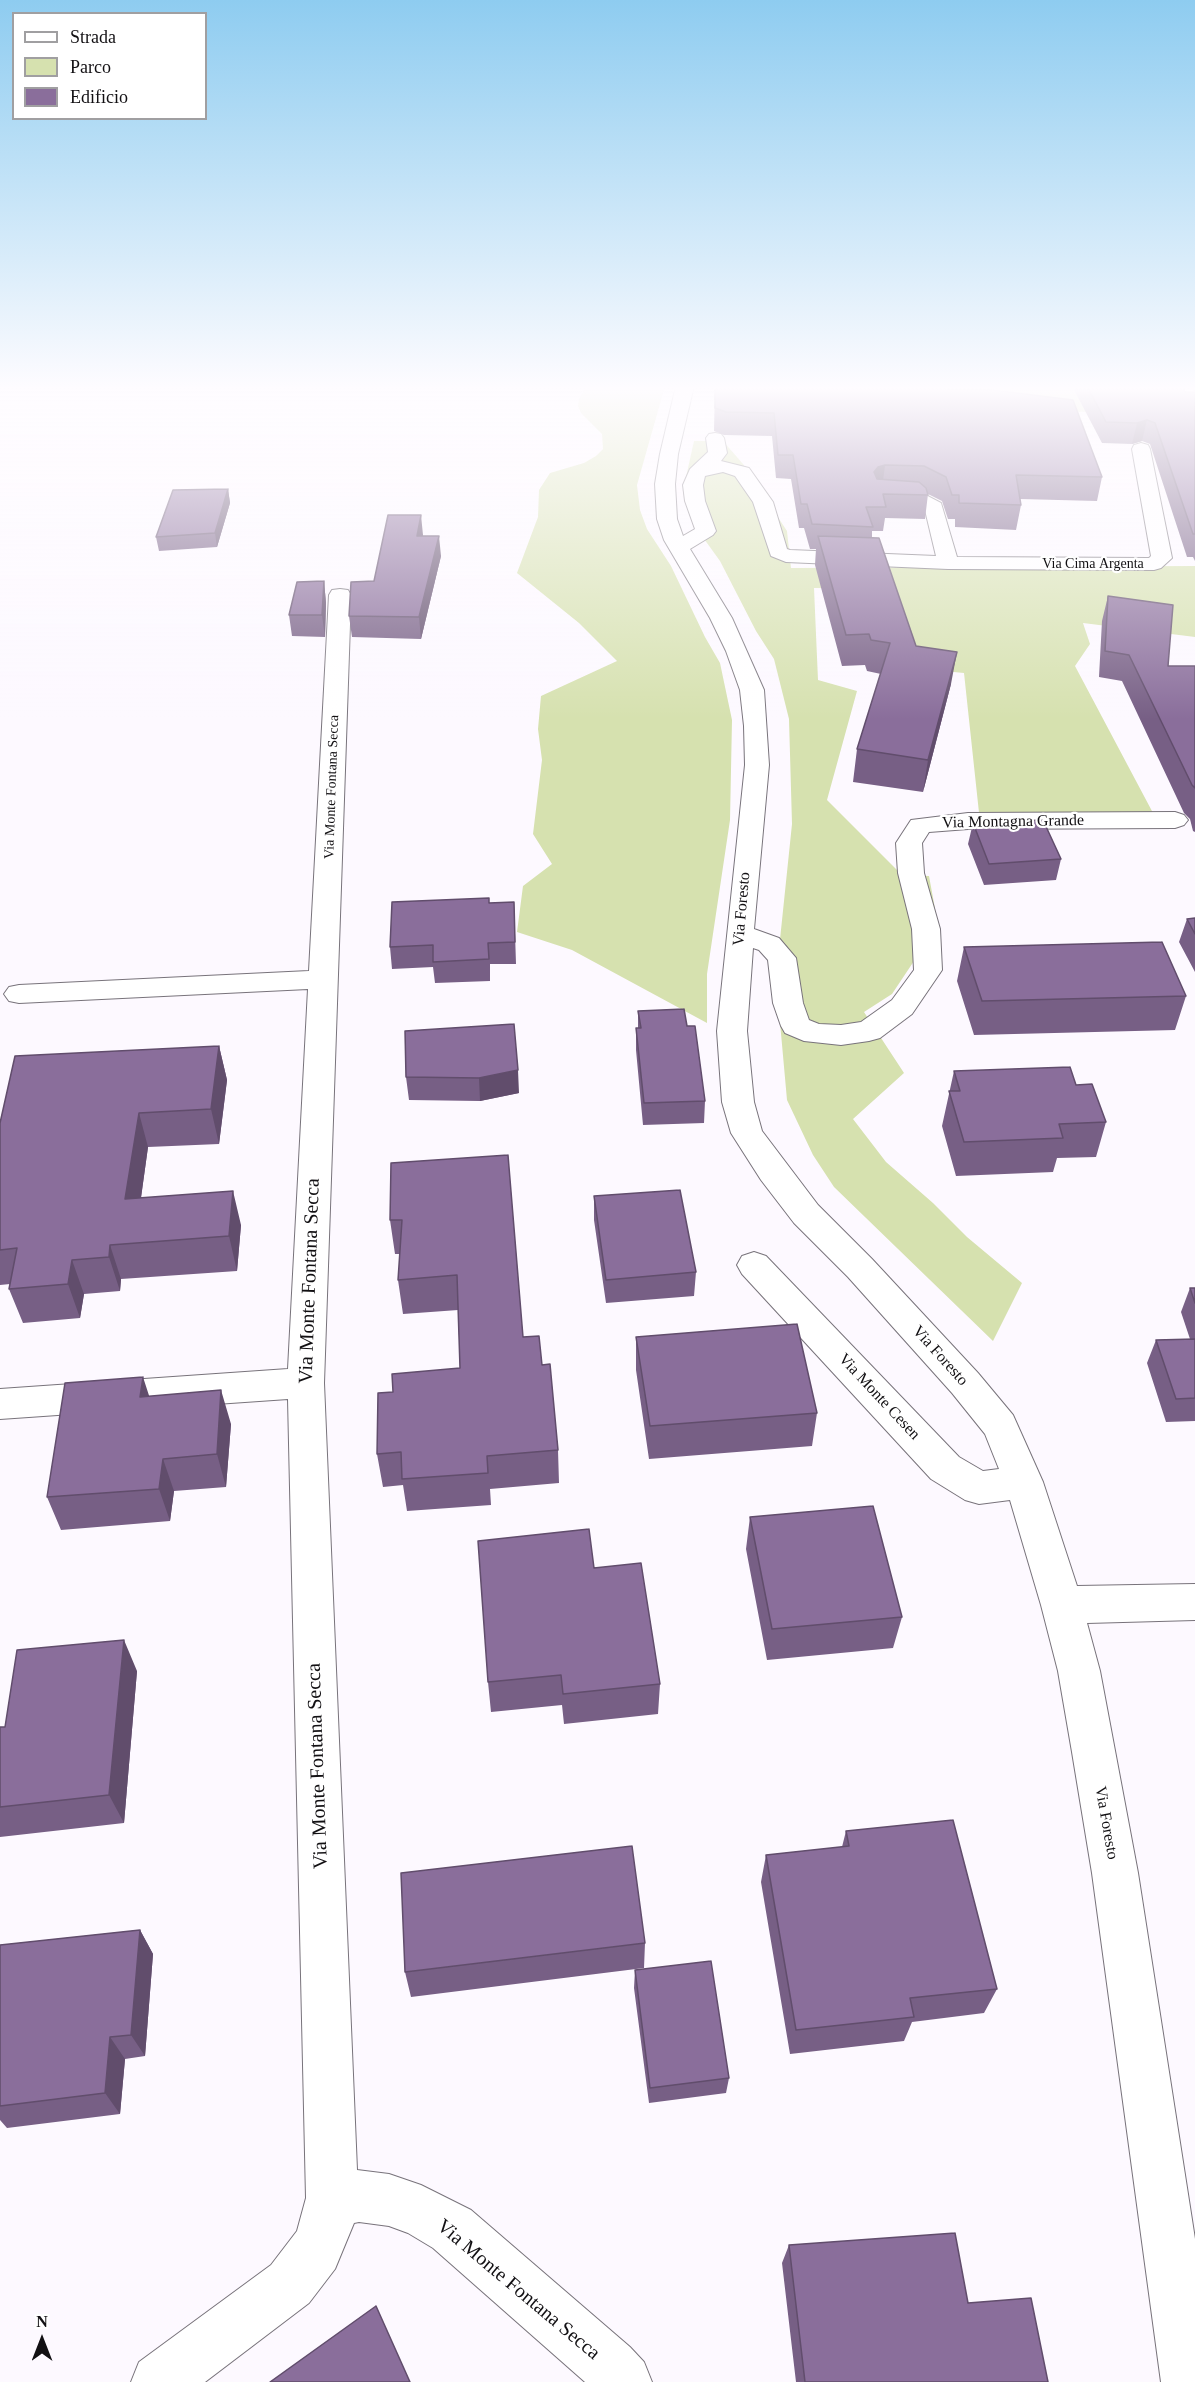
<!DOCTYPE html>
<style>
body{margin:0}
#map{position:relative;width:1195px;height:2382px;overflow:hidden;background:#fdf9ff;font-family:Georgia,serif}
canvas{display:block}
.legend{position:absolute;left:12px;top:12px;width:195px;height:108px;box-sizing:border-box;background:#fff;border:2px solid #a09fa1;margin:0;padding:8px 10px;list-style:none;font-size:18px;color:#121013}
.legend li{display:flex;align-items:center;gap:12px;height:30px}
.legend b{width:30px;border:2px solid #a09fa1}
.north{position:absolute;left:12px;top:2310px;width:60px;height:60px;-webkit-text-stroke:4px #fff;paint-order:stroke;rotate:0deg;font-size:16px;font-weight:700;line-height:24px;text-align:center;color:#121013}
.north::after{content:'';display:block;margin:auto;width:21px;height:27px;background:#121013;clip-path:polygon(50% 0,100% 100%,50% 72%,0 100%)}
</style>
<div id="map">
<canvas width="1195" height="2382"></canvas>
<ul class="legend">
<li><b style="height:8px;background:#fff"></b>Strada</li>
<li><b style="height:16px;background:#d6e1af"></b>Parco</li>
<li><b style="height:16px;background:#8a6e9b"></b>Edificio</li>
</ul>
<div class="north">N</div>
</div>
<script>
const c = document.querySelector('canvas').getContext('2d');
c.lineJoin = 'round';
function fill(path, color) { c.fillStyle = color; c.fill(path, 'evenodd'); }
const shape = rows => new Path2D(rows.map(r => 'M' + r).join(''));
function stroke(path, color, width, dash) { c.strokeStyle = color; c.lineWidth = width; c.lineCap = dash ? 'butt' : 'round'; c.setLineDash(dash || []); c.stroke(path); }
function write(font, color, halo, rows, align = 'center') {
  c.font = font + ' Georgia,serif'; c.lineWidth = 4.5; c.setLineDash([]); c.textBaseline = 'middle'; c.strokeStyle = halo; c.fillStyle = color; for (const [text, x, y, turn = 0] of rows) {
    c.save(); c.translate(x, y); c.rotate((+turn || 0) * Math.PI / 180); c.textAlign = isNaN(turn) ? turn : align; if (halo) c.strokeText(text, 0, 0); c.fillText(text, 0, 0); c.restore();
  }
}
fill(shape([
 [586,386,665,386,637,485,640,510,647,529,671,566,705,637,720,663,732,720,730,820,707,974,707,1023,572,950,517,932,523,886,552,864,533,834,542,760,538,729,541,696,617,661,579,623,517,573,538,517,539,490,550,473,584,463,596,456,603,449,602,434,581,413,578,406,579,399],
 [921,386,1195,386,1195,395,1190,386,1173,386,1097,412,954,410],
 [694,441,723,441,743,464,787,531,791,568,1195,566,1195,637,1083,623,1090,644,1075,666,1153,813,980,822,964,673,892,666,878,589,814,588,818,680,857,691,827,800,902,875,929,876,938,925,892,994,864,1012,904,1073,853,1119,886,1162,933,1203,967,1237,1022,1283,993,1341,834,1187,813,1155,787,1100,776,978,792,824,789,719,774,659,756,631,720,561,694,525,687,508,684,486]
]), '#d6e1af');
const minor = shape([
 [676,386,694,386,678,454,675,484,677,519,683,536,695,529,685,501,683,485,690,469,708,452,706,438,709,434,715,433,721,434,724,438,727,453,721,461,749,468,773,502,787,549,790,550,936,556,925,510,916,504,878,501,875,497,878,493,885,491,920,492,941,503,957,557,1149,558,1151,556,1132,449,1134,445,1141,443,1148,445,1150,449,1172,558,1161,568,1154,570,948,569,786,562,771,556,753,502,735,476,723,472,705,476,703,485,705,501,716,531,713,535,690,549,732,618,764,690,769,765,754,929,779,938,796,958,803,1003,809,1020,819,1024,841,1025,861,1022,892,1000,914,970,912,929,898,873,896,843,911,820,968,813,1175,812,1184,815,1188,820,1184,825,1175,828,968,829,929,832,922,843,924,873,940,929,942,970,912,1014,880,1038,869,1041,841,1045,804,1041,785,1033,781,1026,773,1003,768,960,759,950,753,948,747,1031,754,1102,762,1131,818,1205,872,1259,978,1373,1013,1415,1043,1482,1077,1586,1195,1584,1195,1620,1087,1623,1100,1671,1138,1873,1195,2239,1195,2382,1161,2382,1092,1873,1072,1752,1058,1671,1041,1605,1010,1500,979,1504,965,1500,931,1479,742,1274,737,1265,742,1256,754,1252,766,1256,959,1457,983,1471,999,1469,985,1434,952,1393,848,1277,794,1223,761,1180,731,1133,722,1102,717,1031,745,765,744,726,740,690,726,651,710,618,664,540,657,519,655,484,660,454,676,386],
 [340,589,348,590,351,595,324,1383,357,2170,389,2174,421,2185,471,2210,630,2347,644,2362,652,2382,585,2382,433,2248,408,2233,389,2226,359,2222,354,2223,335,2269,309,2303,205,2382,131,2382,139,2362,271,2265,297,2231,306,2198,288,1399,0,1419,0,1389,288,1369,308,989,19,1003,9,1001,4,994,9,987,19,985,309,971,329,595,332,590,340,589]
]);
stroke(minor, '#78737b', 2);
fill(minor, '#fff');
fill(shape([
 [715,386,948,389,1102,477,1097,501,1020,499,1021,505,1016,530,955,527,955,519,948,519,942,501,928,494,925,519,885,518,883,531,872,531,872,538,916,646,951,684,923,792,853,782,857,749,881,674,867,671,865,665,842,666,815,565,816,549,810,549,804,528,799,528,791,479,776,478,772,436,724,435,714,431],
 [1072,386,1182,386,1185,392,1195,392,1195,561,1193,557,1187,557,1150,444,1142,441,1132,444,1102,443],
 [228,489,230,503,217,547,159,551,156,537],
 [423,536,441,556,421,639,352,637,349,616,374,581],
 [324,581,326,603,325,637,292,636,289,615],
 [1108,596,1168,666,1195,666,1195,832,1193,831,1190,819,1184,813,1122,681,1099,677,1102,621],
 [973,823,1061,859,1056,880,984,885,968,844],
 [514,902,516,964,490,964,490,981,435,983,433,967,392,969,390,947,489,903],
 [1195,918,1195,972,1179,942,1187,919],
 [964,947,1186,996,1175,1030,974,1035,957,981],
 [638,1011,687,1026,705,1101,704,1123,643,1125,636,1050,636,1028,638,1028],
 [405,1031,519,1093,480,1101,409,1100,406,1077],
 [219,1046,227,1080,219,1144,148,1147,141,1198,241,1225,237,1271,121,1279,120,1291,84,1294,80,1318,23,1323,9,1289,10,1284,0,1285,0,1123],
 [954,1071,1076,1085,1106,1122,1096,1157,1057,1158,1053,1172,956,1176,942,1126],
 [391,1163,523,1337,542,1365,558,1450,559,1483,490,1489,491,1505,407,1511,403,1485,383,1487,377,1454,393,1392,460,1368,458,1310,403,1314,398,1280,400,1254,395,1254,390,1220],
 [594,1196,696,1272,694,1296,606,1303,594,1220],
 [1190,1288,1195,1288,1195,1421,1166,1422,1147,1363,1156,1340,1190,1339,1181,1312],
 [636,1337,817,1413,812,1446,649,1459,636,1370],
 [149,1396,231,1424,226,1487,174,1491,170,1521,61,1530,47,1497],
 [750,1517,902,1617,893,1648,767,1660,746,1549],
 [594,1568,660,1684,658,1714,564,1724,562,1705,491,1712,488,1682],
 [137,1671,124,1823,0,1837,0,1727,5,1727],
 [846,1831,997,1989,984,2013,912,2022,904,2041,790,2054,761,1882,766,1855,842,1847],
 [140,1930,153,1954,145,2056,125,2059,120,2114,7,2128,0,2120,0,1945],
 [645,1943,644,1968,411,1997,405,1972],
 [635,1970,729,2078,726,2093,649,2103,634,1988],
 [789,2245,968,2303,1048,2382,796,2382,782,2263]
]), '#775f85');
fill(shape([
 [1147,420,1142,441,1132,444,1137,423],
 [885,465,882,489,874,472,878,467],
 [228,489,230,503,217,547,215,533],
 [421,515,423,535,419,556,417,536],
 [439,536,441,556,421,639,419,617],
 [324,581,326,603,325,637,322,615],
 [957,652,951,684,923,792,928,760],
 [219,1046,227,1080,219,1144,211,1109],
 [518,1070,519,1093,480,1101,479,1078],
 [139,1113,148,1147,136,1233,125,1199],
 [233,1191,241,1225,237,1271,229,1236],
 [110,1245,121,1279,120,1291,109,1257],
 [72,1260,84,1294,80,1318,68,1284],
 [143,1377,154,1411,140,1397],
 [221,1390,231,1424,226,1487,217,1454],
 [163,1459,174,1491,170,1521,159,1489],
 [124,1640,137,1671,124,1823,109,1795],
 [140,1930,153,1954,145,2056,131,2035],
 [110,2037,125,2059,120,2114,105,2093]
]), '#614d6c');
const building = shape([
 [715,386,947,386,948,389,993,390,1073,400,1102,477,1016,475,1021,505,959,503,959,495,952,495,946,477,924,466,885,465,878,467,874,472,877,479,919,482,926,488,928,495,883,494,886,507,866,507,873,527,812,524,807,504,801,504,793,455,778,455,774,413,726,412,715,408,715,386],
 [1087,386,1182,386,1185,392,1195,392,1195,534,1193,534,1155,423,1147,420,1137,423,1106,422,1087,386],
 [228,489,215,533,156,537,173,490,228,489],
 [388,515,421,515,417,536,439,536,419,617,349,616,351,582,374,581,388,515],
 [818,536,879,538,916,646,957,652,928,760,857,749,890,643,871,640,869,634,846,635,818,536],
 [324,581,322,615,289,615,297,582,324,581],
 [1108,596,1173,605,1168,666,1195,666,1195,788,1192,785,1129,655,1105,651,1108,596],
 [1043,820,1061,859,989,864,973,823,1043,820],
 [489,898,489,903,514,902,515,942,488,943,489,959,433,962,433,945,390,947,392,902,489,898],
 [1195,918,1195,934,1187,919,1195,918],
 [1162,942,1186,996,982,1001,964,947,1162,942],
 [684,1009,687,1026,695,1026,705,1101,644,1103,636,1028,641,1028,638,1011,684,1009],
 [514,1024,518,1070,479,1078,406,1077,405,1031,514,1024],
 [219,1046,211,1109,139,1113,125,1199,233,1191,229,1236,110,1245,109,1257,72,1260,68,1284,9,1289,17,1248,0,1250,0,1123,15,1056,219,1046],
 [1070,1067,1076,1085,1092,1084,1106,1122,1059,1124,1063,1138,964,1142,949,1091,960,1091,954,1071,1070,1067],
 [508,1155,523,1337,539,1336,542,1365,550,1364,558,1450,487,1456,488,1473,402,1479,401,1452,377,1454,378,1393,393,1392,392,1374,460,1368,457,1275,398,1280,402,1220,390,1220,391,1163,508,1155],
 [680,1190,696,1272,606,1280,594,1196,680,1190],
 [1190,1288,1195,1288,1195,1303,1190,1288],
 [797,1324,817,1413,650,1426,636,1337,797,1324],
 [1195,1339,1195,1398,1176,1399,1156,1340,1195,1339],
 [143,1377,140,1397,221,1390,217,1454,163,1459,159,1489,47,1497,65,1383,143,1377],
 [873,1506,902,1617,772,1629,750,1517,873,1506],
 [589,1529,594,1568,641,1563,660,1684,563,1694,561,1675,488,1682,478,1541,589,1529],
 [124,1640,109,1795,0,1807,0,1727,5,1727,17,1650,124,1640],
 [953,1820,997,1989,910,1998,914,2017,796,2030,766,1855,849,1846,846,1831,953,1820],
 [632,1846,645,1943,405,1972,401,1873,632,1846],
 [140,1930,131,2035,110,2037,105,2093,0,2106,0,1945,140,1930],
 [711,1961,729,2078,650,2088,635,1970,711,1961],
 [955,2233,968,2303,1031,2298,1048,2382,805,2382,789,2245,955,2233],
 [376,2306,410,2382,270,2382,376,2306]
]);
fill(building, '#8a6e9b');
stroke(building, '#614d6c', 1.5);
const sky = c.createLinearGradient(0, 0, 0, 719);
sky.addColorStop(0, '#8eccf0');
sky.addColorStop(0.54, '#fefcff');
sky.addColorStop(1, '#fefcff00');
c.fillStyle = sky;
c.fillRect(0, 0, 1195, 719);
write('14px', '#121013', '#fff', [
 ["Via Cima Argenta",1093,564],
 ["Via Monte Fontana Secca",332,787,-88]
]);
write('16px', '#121013', '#fff', [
 ["Via Montagna Grande",1013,822,-1],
 ["Via Foresto",742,909,-85],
 ["Via Foresto",940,1356,48],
 ["Via Monte Cesen",879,1397,47],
 ["Via Foresto",1106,1823,80]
]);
write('20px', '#121013', '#fff', [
 ["Via Monte Fontana Secca",310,1281,-88],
 ["Via Monte Fontana Secca",318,1766,-92],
 ["Via Monte Fontana Secca",518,2290,40]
]);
</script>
